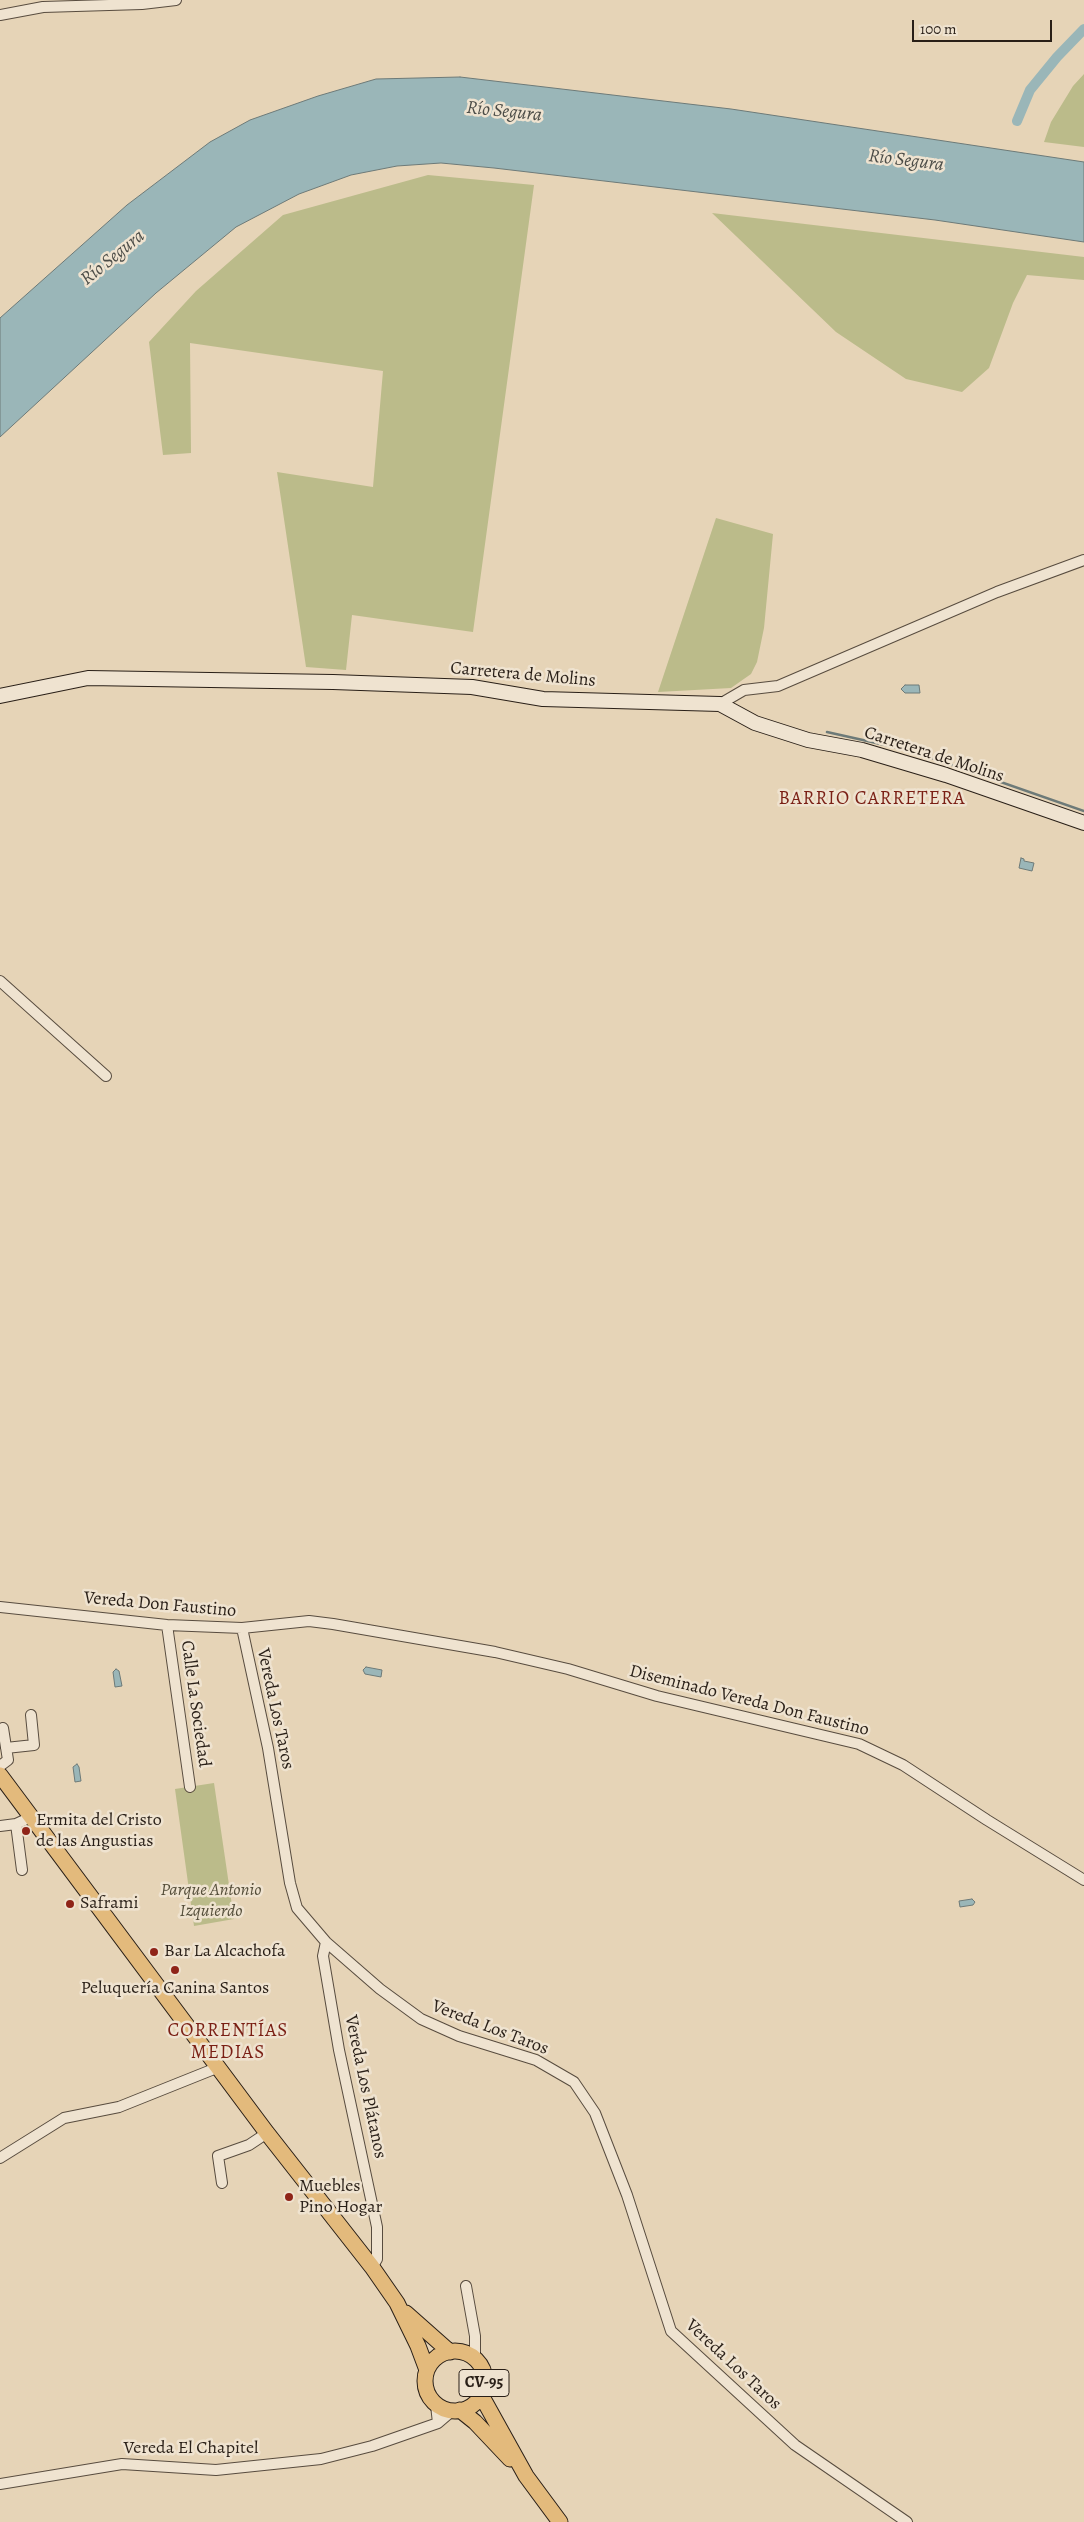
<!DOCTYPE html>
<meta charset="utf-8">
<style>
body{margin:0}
#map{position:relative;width:1084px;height:2522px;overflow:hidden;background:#e6d4b7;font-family:Alegreya,serif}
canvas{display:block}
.scale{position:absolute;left:912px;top:20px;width:140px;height:22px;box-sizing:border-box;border:2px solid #291f17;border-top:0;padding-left:6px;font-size:15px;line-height:18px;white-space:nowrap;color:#291f17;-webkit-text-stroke:4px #efe3d0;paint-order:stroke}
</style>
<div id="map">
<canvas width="1084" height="2522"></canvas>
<div class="scale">100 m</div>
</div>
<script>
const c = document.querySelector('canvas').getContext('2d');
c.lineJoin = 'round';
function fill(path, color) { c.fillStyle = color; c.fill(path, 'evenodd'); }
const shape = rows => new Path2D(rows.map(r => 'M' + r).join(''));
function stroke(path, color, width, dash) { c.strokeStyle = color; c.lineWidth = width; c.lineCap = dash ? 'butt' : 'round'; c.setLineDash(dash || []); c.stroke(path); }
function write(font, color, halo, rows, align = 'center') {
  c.font = font + ' Alegreya,serif'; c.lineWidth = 5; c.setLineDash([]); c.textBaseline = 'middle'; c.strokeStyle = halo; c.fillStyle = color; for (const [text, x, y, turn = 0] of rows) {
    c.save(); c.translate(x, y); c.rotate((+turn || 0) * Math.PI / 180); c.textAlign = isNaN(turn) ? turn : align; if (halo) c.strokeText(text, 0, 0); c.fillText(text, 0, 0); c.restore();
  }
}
fill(shape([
 [1084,74,1084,147,1044,142,1051,122,1073,86],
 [428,175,534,185,473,632,352,615,346,670,306,667,277,472,373,487,383,371,190,343,191,453,163,455,149,342,196,291,283,215],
 [712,213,1084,257,1084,280,1027,275,1013,303,989,368,962,392,906,379,836,332],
 [716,518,773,534,764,628,757,662,751,674,731,688,658,692],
 [214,1783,234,1919,194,1926,175,1789]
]), '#bbbb8a');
const water = shape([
 [460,77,731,109,1084,162,1084,242,935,220,494,168,441,163,397,166,351,175,299,194,236,227,156,293,0,437,0,318,127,205,210,142,250,120,318,96,376,79,460,77],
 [905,685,919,685,920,693,905,693,901,689,905,685],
 [1021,858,1024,859,1024,861,1034,863,1032,871,1019,868,1021,858],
 [366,1667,382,1670,381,1677,365,1674,363,1670,366,1667],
 [116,1669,119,1671,122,1686,115,1687,113,1672,116,1669],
 [77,1764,79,1767,81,1781,75,1782,73,1767,77,1764],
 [972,1899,975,1902,973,1905,960,1907,959,1901,972,1899]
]);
fill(water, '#9ab6b8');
stroke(water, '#6d7a78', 1);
stroke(shape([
 [827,732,912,751,1084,811]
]), '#6d7a78', 2.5);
stroke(shape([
 [1017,121,1030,90,1057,57,1084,29]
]), '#9ab6b8', 10);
const street = shape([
 [0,15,43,7,142,4,176,0],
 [720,704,744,690,778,686,997,592,1084,560],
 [0,981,106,1076],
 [0,1607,167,1625,242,1628,309,1621,333,1624,495,1652,568,1669,657,1696,859,1744,903,1765,987,1820,1084,1880],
 [167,1625,190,1787],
 [242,1628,268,1748,290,1883,297,1908,326,1942,380,1989,421,2019,459,2036,536,2060,574,2082,595,2113,627,2195,671,2331,795,2445,907,2522],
 [6,1748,34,1745,31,1715],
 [0,1766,8,1760,3,1728],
 [16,1824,22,1870],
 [0,1826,16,1824,31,1817],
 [326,1942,323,1956,339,2050,377,2227,377,2259,372,2267],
 [0,2158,64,2118,119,2107,219,2067],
 [222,2183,218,2156,249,2145,267,2133],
 [466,2286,475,2336,475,2360],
 [436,2405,438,2423],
 [0,2484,122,2464,216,2470,321,2459,372,2446,438,2423,452,2411]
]);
const secondary = shape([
 [0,696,88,678,333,682,472,687,543,699,720,704,755,723,808,740,862,750,946,775,1084,823]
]);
const primary = shape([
 [0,1775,267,2133,372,2267,397,2303,418,2346,427,2370],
 [406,2313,450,2352],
 '425 2381a30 30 0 1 1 60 0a30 30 0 1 1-60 0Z',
 [481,2395,526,2476,560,2522],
 [460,2410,475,2422,510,2459]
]);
stroke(street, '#584c3f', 12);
stroke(secondary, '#291f17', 16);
stroke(primary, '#291f17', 17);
stroke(street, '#efe3d0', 10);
stroke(secondary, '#efe3d0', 14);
stroke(primary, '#e3ba7c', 15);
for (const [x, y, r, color] of [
 [26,1831,5,"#8f2418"],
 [70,1904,5,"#8f2418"],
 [154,1952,5,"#8f2418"],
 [175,1970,5,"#8f2418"],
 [289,2197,5,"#8f2418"]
]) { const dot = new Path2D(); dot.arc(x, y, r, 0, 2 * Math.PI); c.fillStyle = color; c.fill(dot); stroke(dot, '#efe3d0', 2); }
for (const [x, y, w] of [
 [484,2383,50]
]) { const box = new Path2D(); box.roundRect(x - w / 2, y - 13.5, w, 27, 4); c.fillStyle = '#efe3d0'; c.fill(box); stroke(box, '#291f17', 1); }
write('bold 16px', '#291f17', null, [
 ["CV-95",484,2383]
]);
write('18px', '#291f17', '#efe3d0', [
 ["Carretera de Molins",523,675,5],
 ["Carretera de Molins",934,755,18],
 ["Vereda Don Faustino",160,1605,5],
 ["Diseminado Vereda Don Faustino",749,1701,14],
 ["Calle La Sociedad",195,1704,82],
 ["Vereda Los Taros",275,1709,78],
 ["Vereda Los Taros",490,2028,21],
 ["Vereda Los Plátanos",365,2087,78],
 ["Vereda Los Taros",733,2365,43],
 ["Vereda El Chapitel",191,2449]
]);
write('18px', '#291f17', '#efe3d0', [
 ["Ermita del Cristo",36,1821],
 ["de las Angustias",36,1842],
 ["Saframi",80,1904],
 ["Bar La Alcachofa",164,1952],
 ["Peluquería Canina Santos",175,1989,"center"],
 ["Muebles",299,2187],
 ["Pino Hogar",299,2208]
], 'left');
write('italic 18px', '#554e3a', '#efe3d0', [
 ["Parque Antonio",211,1891],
 ["Izquierdo",211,1912]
]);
write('italic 19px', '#4b4c47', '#efe3d0', [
 ["Río Segura",504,112,6],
 ["Río Segura",906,161,7],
 ["Río Segura",113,258,-39]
]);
c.letterSpacing = '1px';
write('19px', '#7a1f14', '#efe3d0', [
 ["BARRIO CARRETERA",872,799],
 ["CORRENTÍAS",228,2031],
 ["MEDIAS",228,2053]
]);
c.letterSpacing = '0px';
</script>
